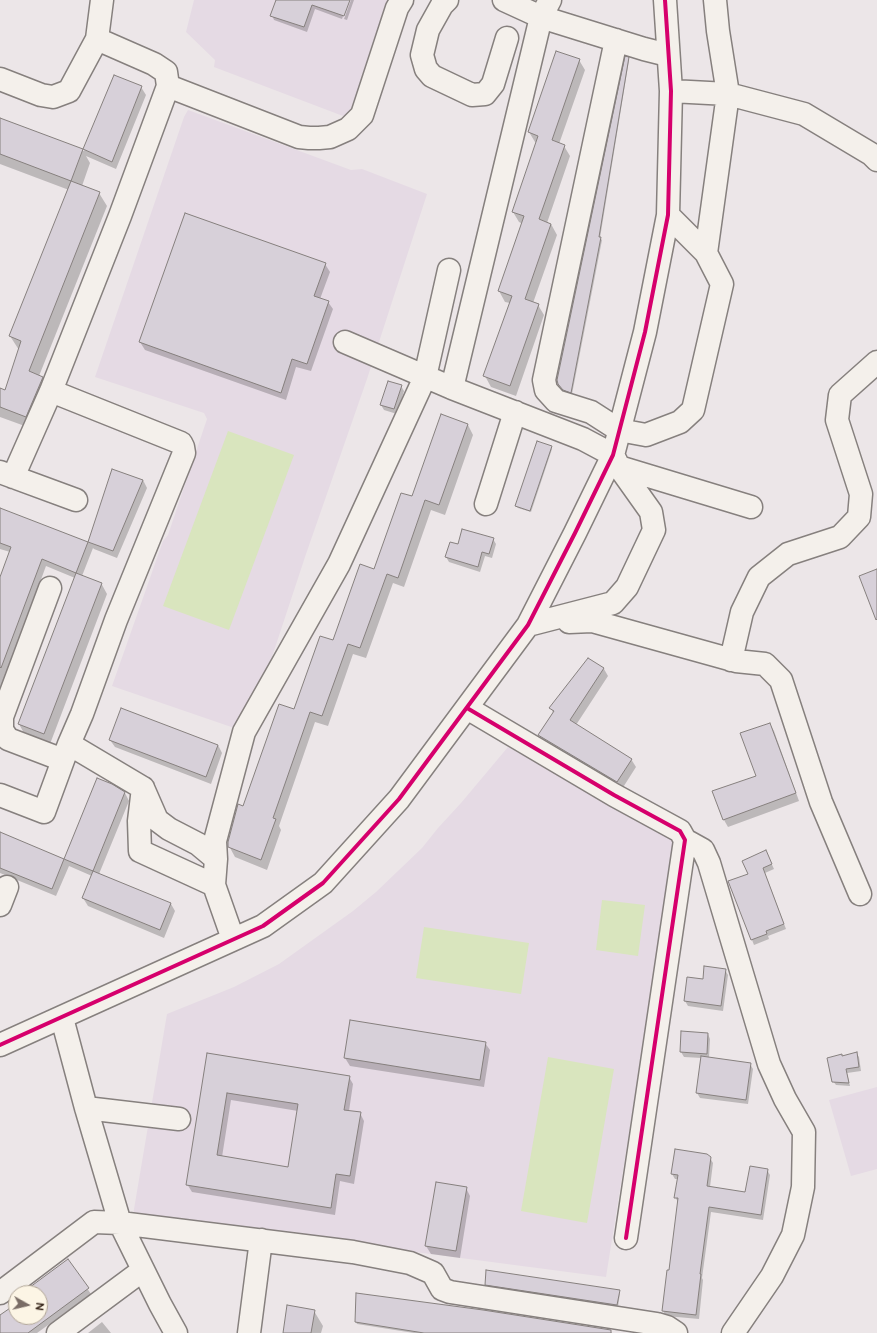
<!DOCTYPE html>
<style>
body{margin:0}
#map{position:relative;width:877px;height:1333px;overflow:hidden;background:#ece6e8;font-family:"Balsamiq Sans",sans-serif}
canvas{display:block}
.north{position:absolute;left:8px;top:1285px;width:40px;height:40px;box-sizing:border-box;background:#fcf5e5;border:1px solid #afa495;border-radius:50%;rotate:98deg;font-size:11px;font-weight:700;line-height:16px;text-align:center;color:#3b2a1e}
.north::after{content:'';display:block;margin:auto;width:14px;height:18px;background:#796c65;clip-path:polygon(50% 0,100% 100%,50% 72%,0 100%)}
</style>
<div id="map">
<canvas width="877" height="1333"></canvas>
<div class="north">N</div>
</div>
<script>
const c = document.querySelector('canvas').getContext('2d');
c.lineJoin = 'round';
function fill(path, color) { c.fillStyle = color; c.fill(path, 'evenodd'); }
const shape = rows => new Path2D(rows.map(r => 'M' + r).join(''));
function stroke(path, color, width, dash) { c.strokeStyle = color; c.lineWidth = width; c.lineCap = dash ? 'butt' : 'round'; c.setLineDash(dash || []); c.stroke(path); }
fill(shape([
 [194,0,391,0,356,114,343,116,214,67,215,60,186,32],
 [188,110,351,170,362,169,427,194,367,379,306,554,266,675,243,731,112,686,163,541,168,535,207,419,204,413,95,377,184,117],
 [508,747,676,838,606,1277,133,1215,167,1014,234,987,279,964,353,911,376,892,422,848,438,828,461,803],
 [877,1087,877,1169,851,1176,829,1100]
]), '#e5dae4');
fill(shape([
 [228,431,294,455,229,630,163,606],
 [602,900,645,905,638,956,596,950],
 [424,927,529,943,521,994,416,978],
 [548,1057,614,1069,587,1223,521,1211]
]), '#d9e5be');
fill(shape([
 [277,0,349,0,342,19,315,9,307,32,274,20,272,15],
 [351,0,354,0,347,20,344,19],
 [628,58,629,60,600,238,602,240,572,394,565,392,560,386],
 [579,60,585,70,559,144,564,146,570,156,547,223,551,224,557,235,533,303,538,305,544,315,516,396,491,387,485,376,510,303,505,302,499,291,523,224,519,222,513,212,537,143,535,142,529,132],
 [114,76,141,87,146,95,116,169,86,156,90,163,82,186,99,193,107,206,39,376,42,378,50,391,33,429,0,417,0,390,5,391,19,350,10,336,69,190,0,164,0,119,84,151],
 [325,264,330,272,320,299,328,302,333,309,311,371,296,367,286,400,145,350,140,342],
 [401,386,404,391,397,414,384,410,381,405],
 [468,425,473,435,445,515,431,510,404,587,393,583,366,658,353,654,328,726,315,722,279,826,281,830,267,870,235,857,229,846,244,807,295,711,375,570,412,498],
 [551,447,552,449,531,512,518,508,516,506],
 [113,470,143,480,147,488,117,558,94,549,93,548,82,576,101,583,107,594,50,744,25,735,19,724,75,578,46,566,0,690,0,580,10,552,0,549,0,509,89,543],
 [493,539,496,544,492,558,485,556,480,572,449,562,446,557],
 [588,659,604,669,608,676,576,725,631,759,636,767,622,789,543,743,539,735,553,713,551,708],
 [770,724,774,731,799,801,728,827,724,820,757,776],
 [110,740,218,745,222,753,211,784,115,747],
 [98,779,125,793,129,801,99,874,171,904,175,911,164,938,88,906,83,898,92,876,69,866,56,896,0,873,0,833,65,860],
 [768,856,774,869,765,873,786,929,768,936,769,939,754,945,729,882,749,874],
 [725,970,728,975,723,1011,688,1006,685,1001,703,980],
 [682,1032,708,1034,710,1039,709,1058,750,1064,753,1069,748,1104,700,1098,697,1093,702,1058,684,1057,681,1052],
 [485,1043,490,1050,484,1087,350,1066,345,1058],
 [856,1053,859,1057,861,1071,847,1073,850,1086,836,1085,833,1081,842,1057],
 [208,1054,349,1077,353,1084,349,1111,360,1113,364,1121,354,1184,340,1181,335,1215,192,1192,187,1184],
 [231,1100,298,1111,289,1168,222,1157],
 [710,1158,713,1163,710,1187,746,1193,767,1170,770,1175,763,1220,711,1212,702,1278,703,1280,699,1319,666,1316,663,1311,670,1271,678,1202,675,1197,678,1179,675,1179,672,1174],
 [466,1188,470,1196,460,1258,431,1254,426,1246],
 [68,1261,91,1294,37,1333,0,1333,0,1316,16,1305,16,1317,40,1317,40,1293,23,1293],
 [486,1285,619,1291,620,1293,618,1307,487,1287],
 [314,1311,323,1326,321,1333,284,1333],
 [102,1322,111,1333,88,1333],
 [356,1322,610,1330,612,1333,414,1333,357,1324]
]), '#0003');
const building = shape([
 [276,0,350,0,344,16,312,5,304,27,270,16,276,0],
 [556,51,580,59,552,140,565,145,539,219,551,224,525,299,539,304,510,386,483,376,512,296,498,291,524,216,512,212,538,136,528,132,556,51],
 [625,56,629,57,599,237,601,237,571,393,563,390,558,384,557,380,625,56],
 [114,75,142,86,112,162,83,149,114,75],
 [0,118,83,149,71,181,0,154,0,118],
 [71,181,100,192,29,371,43,377,26,417,0,407,0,388,5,390,21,341,9,336,71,181],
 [185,213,326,263,314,296,329,301,307,364,292,359,281,393,139,342,185,213],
 [388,381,402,385,394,409,380,405,388,381],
 [441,414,468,424,439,505,425,500,398,578,387,574,360,648,348,644,322,716,310,712,273,818,276,819,261,860,228,847,228,842,238,804,243,806,279,704,294,709,320,636,333,640,360,564,374,569,401,493,412,496,441,414],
 [537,441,552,446,530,511,515,506,537,441],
 [112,469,143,480,113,551,88,542,112,469],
 [0,508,88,542,76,573,42,559,1,668,0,667,0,577,11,547,0,543,0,508],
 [462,529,494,538,489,554,482,552,478,567,445,557,450,542,458,544,462,529],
 [877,569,877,619,876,620,859,576,877,569],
 [76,573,102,583,44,734,18,724,76,573],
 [588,658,604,668,570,720,632,759,617,782,538,735,554,711,549,708,588,658],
 [121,708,218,745,206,777,109,740,121,708],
 [770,723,796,793,723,820,712,791,756,776,740,733,770,723],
 [97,778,112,784,125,792,93,871,64,859,97,778],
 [0,832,64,859,52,889,0,868,0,832],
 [766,850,772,864,763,868,784,924,766,931,767,934,751,940,728,881,748,874,742,861,766,850],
 [93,871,171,903,160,930,82,898,93,871],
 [704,966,726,969,721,1006,684,1001,687,977,703,979,704,966],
 [350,1020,486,1042,480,1080,344,1058,350,1020],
 [681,1031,708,1033,707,1054,680,1052,681,1031],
 [857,1052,859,1067,846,1069,849,1083,832,1082,827,1058,842,1054,842,1056,857,1052],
 [207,1053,350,1076,344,1110,361,1112,350,1176,336,1174,331,1208,186,1185,207,1053],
 [227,1093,298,1104,288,1167,217,1155,227,1093],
 [701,1056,751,1063,746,1100,696,1093,701,1056],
 [675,1149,707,1154,711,1157,707,1186,745,1192,750,1166,768,1169,761,1215,709,1207,700,1274,701,1274,696,1315,662,1311,667,1270,669,1270,678,1198,674,1198,678,1175,671,1174,675,1149],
 [436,1182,467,1187,456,1251,425,1246,436,1182],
 [68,1259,89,1288,28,1333,0,1333,0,1315,16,1304,16,1317,40,1317,40,1293,22,1293,68,1259],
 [486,1270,620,1290,617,1305,485,1285,486,1270],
 [356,1293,483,1310,611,1330,611,1333,424,1333,355,1322,356,1293],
 [287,1305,315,1310,311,1333,283,1333,287,1305]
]);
fill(building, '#d7d0d9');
stroke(building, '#86807e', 1);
const minor = shape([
 [447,0,442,5,428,30,422,55,426,69,432,76,472,95,485,94,493,84,507,38],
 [504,0,541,17,644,49,668,55],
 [616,40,544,380,546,390,556,401,591,412,619,430,646,435,680,422,693,410,722,284,706,253,668,215],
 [0,79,41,95,53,97,69,91,97,39,102,0],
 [168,86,299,137,309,138,319,138,330,137,348,129,362,115,397,8,402,0],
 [671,91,728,94,804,114,871,154,877,160],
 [706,253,728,94,718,31,715,0],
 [345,342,452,388,583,439,613,455,619,467,651,512,654,530,627,587,613,603,528,625],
 [452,388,541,17,550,0],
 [51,391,181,443,183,447,184,453,116,620,82,714,69,744],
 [619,467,751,507],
 [0,472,76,500],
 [13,477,51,391,120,216,168,86,166,72,154,64,97,39],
 [486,504,515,412],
 [50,588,2,717,2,730,8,739,63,760],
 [569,622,592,621,736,661,765,664,781,680,821,802,860,894],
 [731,660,742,612,759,577,788,554,840,537,859,517,861,494,837,420,840,395,877,362],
 [467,708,614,795,680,831,685,840,626,1238],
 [143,788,157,820,169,829,198,844,216,859],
 [0,795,44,812,69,744,143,788,139,821,140,851,214,885,233,939],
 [685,840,703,850,709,863,769,1064,785,1099,804,1132,803,1187,793,1235,772,1276,733,1333],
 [214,885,216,859,215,841,244,732,339,564,425,377,449,270],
 [0,905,7,887],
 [62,1018,86,1108,120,1223,160,1304,176,1333],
 [0,1045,263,926,323,883,399,799,528,625,575,533,613,455,645,332,668,215,671,91,665,0],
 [86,1108,179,1119],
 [0,1293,94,1222,120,1223,353,1252,410,1263,433,1273,442,1289,450,1292,657,1324,667,1327,676,1333],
 [58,1333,143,1270],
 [249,1333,261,1240]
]);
stroke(minor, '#86807e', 25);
stroke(minor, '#f4f0eb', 22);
stroke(shape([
 [467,708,614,795,680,831,685,840,626,1238],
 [0,1045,263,926,323,883,399,799,528,625,575,533,613,455,645,332,668,215,671,91,665,0]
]), '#d6006c', 4);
</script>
